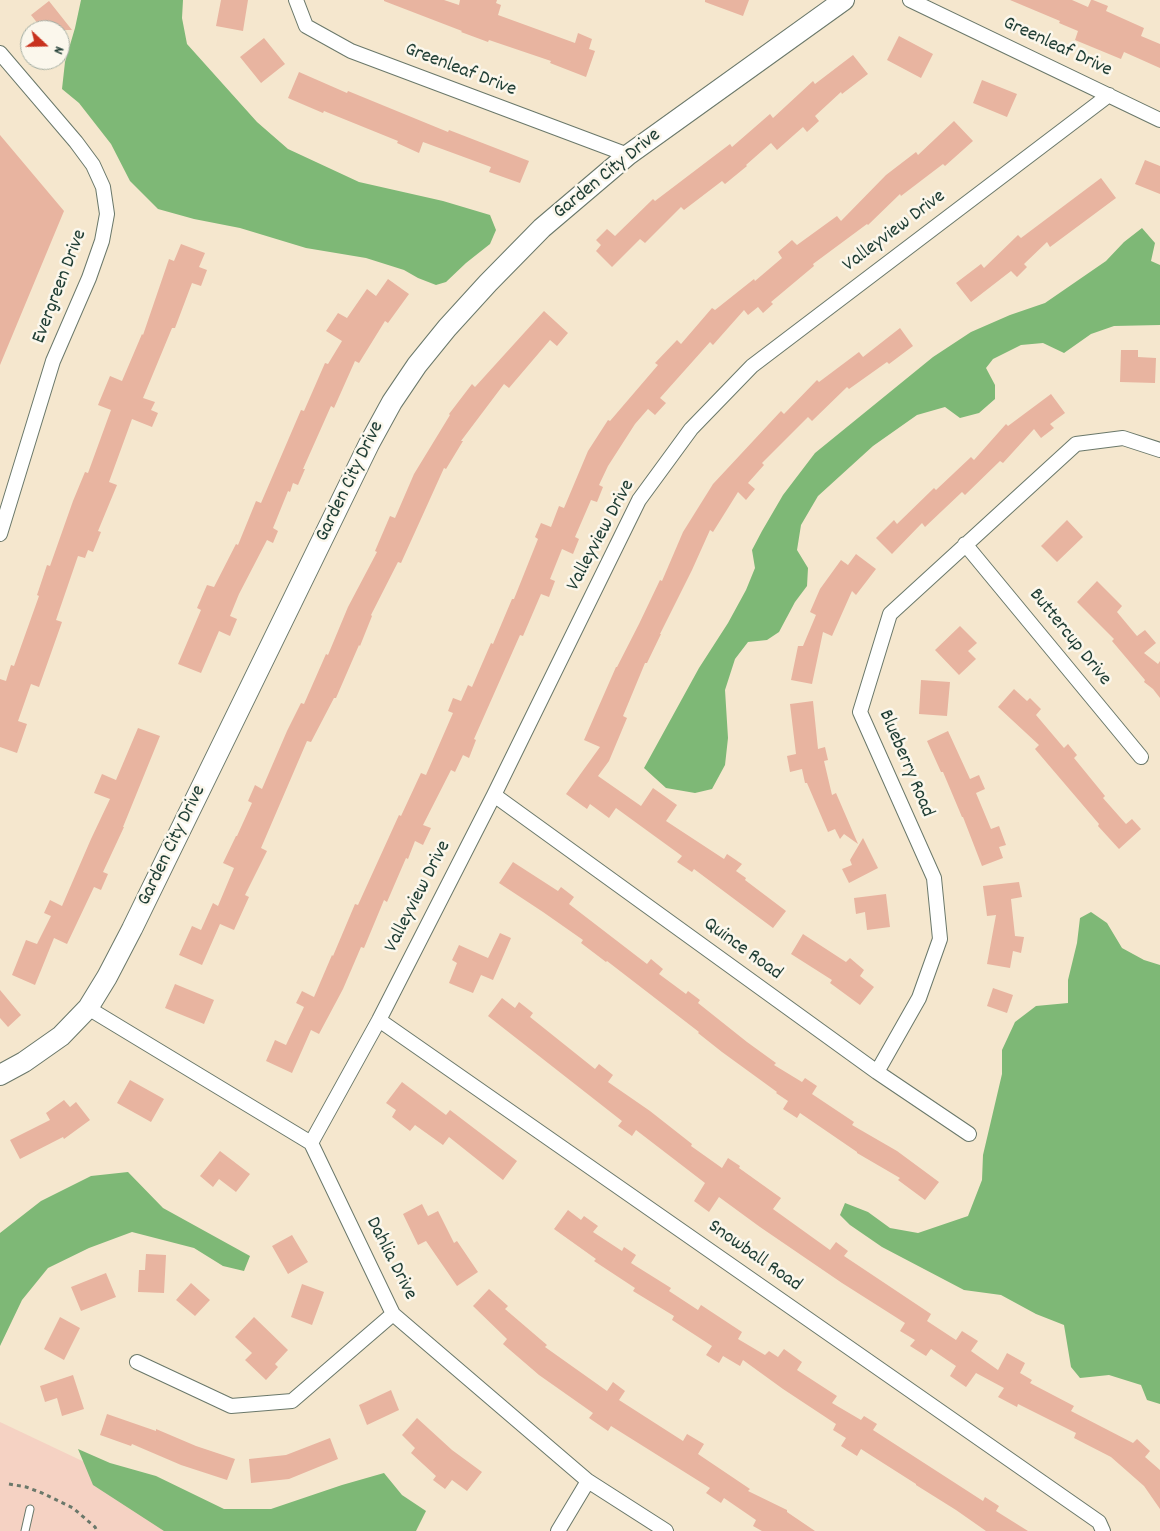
<!DOCTYPE html>
<style>
body{margin:0}
#map{position:relative;width:1160px;height:1531px;overflow:hidden;background:#f5e7ce;font-family:Dekko,sans-serif}
canvas{display:block}
.north{position:absolute;left:20px;top:20px;width:50px;height:50px;box-sizing:border-box;background:#fbf7ec;border:1px solid #a3ada2;border-radius:50%;rotate:111deg;font-size:14px;font-weight:700;line-height:20px;text-align:center;color:#1f3d34}
.north::after{content:'';display:block;margin:auto;width:18px;height:22px;background:#c8321e;clip-path:polygon(50% 0,100% 100%,50% 72%,0 100%)}
</style>
<div id="map">
<canvas width="1160" height="1531"></canvas>
<div class="north">N</div>
</div>
<script>
const c = document.querySelector('canvas').getContext('2d');
c.lineJoin = 'round';
function fill(path, color) { c.fillStyle = color; c.fill(path, 'evenodd'); }
const shape = rows => new Path2D(rows.map(r => 'M' + r).join(''));
function stroke(path, color, width, dash) { c.strokeStyle = color; c.lineWidth = width; c.lineCap = dash ? 'butt' : 'round'; c.setLineDash(dash || []); c.stroke(path); }
function write(font, color, halo, rows, align = 'center') {
  c.font = font + ' Dekko,sans-serif'; c.lineWidth = 5; c.setLineDash([]); c.textBaseline = 'middle'; c.strokeStyle = halo; c.fillStyle = color; for (const [text, x, y, turn = 0] of rows) {
    c.save(); c.translate(x, y); c.rotate((+turn || 0) * Math.PI / 180); c.textAlign = isNaN(turn) ? turn : align; if (halo) c.strokeText(text, 0, 0); c.fillText(text, 0, 0); c.restore();
  }
}
fill(shape([
 [0,1422,230,1531,0,1531]
]), '#f5d2c3');
fill(shape([
 [81,0,183,0,182,18,187,44,257,122,288,149,359,182,443,201,490,215,496,230,490,244,466,263,446,282,436,285,418,278,404,270,366,258,306,248,240,228,194,219,158,209,130,181,111,144,79,103,62,89,65,62,75,28],
 [1142,228,1155,243,1151,261,1160,265,1160,325,1114,326,1091,334,1064,353,1043,343,1021,345,993,359,986,368,995,385,995,399,979,413,960,418,945,407,917,415,873,446,818,496,801,525,797,550,808,568,807,586,795,602,779,632,767,640,748,642,735,659,725,690,728,738,725,765,712,789,695,793,666,788,644,768,699,668,728,623,746,590,755,568,752,550,762,531,783,495,815,453,933,357,971,332,1010,315,1045,303,1106,261,1124,242],
 [1091,912,1107,923,1122,948,1144,960,1160,965,1160,1404,1147,1400,1141,1385,1109,1375,1080,1378,1071,1367,1064,1325,1036,1314,1001,1295,964,1290,882,1247,850,1225,840,1215,845,1203,868,1212,890,1228,918,1233,968,1216,982,1180,983,1155,1002,1074,1002,1050,1015,1022,1036,1006,1068,1003,1068,980,1077,943,1080,918],
 [128,1172,163,1208,250,1256,244,1271,223,1266,194,1248,132,1232,89,1248,48,1268,22,1300,0,1346,0,1233,41,1201,91,1176],
 [78,1449,110,1463,156,1476,224,1509,271,1509,342,1485,384,1473,402,1495,426,1511,416,1531,164,1531,93,1485]
]), '#7eb876');
fill(shape([
 [221,0,248,0,243,31,216,26],
 [384,0,444,0,459,5,460,0,497,0,496,3,501,5,498,15,575,43,578,33,592,39,589,49,595,51,586,77,550,63,551,61,489,40,488,42,461,32,462,31,384,1],
 [705,0,749,0,743,16,705,2],
 [1010,0,1072,0,1088,7,1091,0,1093,0,1108,6,1106,11,1144,28,1141,36,1160,44,1160,68,1124,52,1121,59,1075,40,1078,31,1059,23,1060,21],
 [49,1,72,30,43,30,31,15],
 [899,36,933,54,921,78,887,60],
 [264,38,285,64,261,83,240,57],
 [853,55,868,74,842,94,841,92,815,116,819,121,807,132,803,127,777,150,771,143,746,165,747,166,725,184,722,181,684,210,681,207,645,243,640,239,612,267,596,251,601,245,596,240,607,229,615,236,653,199,655,201,730,144,732,147,770,114,773,118,813,81,815,84],
 [299,72,347,93,348,91,448,132,449,130,529,161,520,183,489,172,491,167,423,142,419,153,397,143,398,141,324,111,323,113,288,98],
 [982,80,1017,94,1007,117,973,103],
 [954,121,973,141,945,166,943,164,901,196,900,194,868,225,867,224,813,264,814,266,771,302,773,304,763,313,758,307,748,315,744,310,713,345,710,342,660,398,666,403,655,415,648,409,635,424,608,466,599,485,603,487,597,502,591,500,575,537,579,539,573,554,562,549,550,579,555,581,549,597,541,594,523,636,520,635,474,739,476,740,469,758,463,755,455,772,451,770,423,825,431,828,423,845,415,841,408,859,406,858,387,902,384,900,364,948,361,947,343,989,319,1034,311,1030,292,1073,266,1061,275,1040,286,1045,304,1007,296,1003,302,991,314,997,332,955,333,956,355,904,358,905,399,815,401,816,421,773,426,775,453,713,448,711,453,698,461,701,468,685,472,687,491,643,493,644,512,599,514,599,538,539,535,537,541,523,551,527,559,506,564,508,588,451,608,420,610,421,658,365,655,363,677,340,681,344,712,308,715,310,754,279,755,281,782,258,778,252,792,240,797,245,837,216,841,221,886,175,916,152,918,155],
 [0,135,64,211,0,365],
 [1145,160,1160,166,1160,194,1135,184],
 [1101,178,1116,198,1050,247,1047,242,1024,264,1027,267,1017,277,1011,271,971,302,956,283,981,264,984,268,1018,235,1021,238],
 [181,244,205,253,199,267,207,270,201,286,192,283,175,328,172,328,143,398,155,402,151,410,158,413,152,427,132,419,109,482,117,485,98,531,101,532,93,552,88,550,85,558,78,556,56,620,62,622,39,687,31,684,18,721,27,724,17,753,0,747,0,679,6,681,11,665,14,666,39,596,37,595,47,565,50,566,73,501,85,472,88,473,111,410,98,405,110,376,122,381,142,334,143,335,169,259,174,261],
 [388,279,409,294,388,323,385,321,359,363,355,361,334,408,331,406,303,469,305,469,298,485,293,483,290,492,288,491,273,528,278,531,273,543,267,540,239,594,230,616,237,619,230,636,219,631,201,673,178,664,201,610,197,608,207,585,214,587,236,544,238,545,256,501,261,503,301,410,304,411,325,363,328,364,342,341,326,331,338,313,347,318,367,289,376,296],
 [544,311,568,333,557,346,550,340,509,388,504,384,461,441,463,441,446,469,444,468,401,563,398,562,371,615,372,616,360,646,359,645,336,698,334,698,311,742,307,741,261,848,267,851,245,895,249,897,234,930,220,924,202,965,179,955,192,926,201,930,213,903,218,906,234,868,223,863,236,836,237,836,252,803,248,801,255,785,262,789,287,731,301,703,304,704,326,654,328,655,348,607,377,552,375,551,390,516,395,518,414,474,450,415,449,414,472,384,475,387],
 [900,328,913,346,889,364,887,362,849,389,847,387,812,421,808,417,762,463,764,465,748,483,755,489,746,500,738,492,713,532,710,530,692,570,660,634,661,634,647,663,645,663,623,716,627,718,609,761,598,776,641,806,653,788,677,805,666,821,724,859,727,854,742,864,736,871,746,878,745,880,786,911,773,928,694,869,692,872,677,862,682,856,616,808,609,818,590,804,587,809,566,794,600,747,584,740,616,667,617,667,639,624,660,580,662,581,683,532,713,484,781,411,784,414,817,380,819,382,859,352,863,357],
 [1121,350,1138,350,1138,357,1156,358,1155,383,1120,382],
 [1051,394,1065,413,1050,424,1054,428,1041,438,1034,429,1003,463,1000,461,965,495,962,492,925,527,922,523,892,554,876,538,894,520,897,524,934,488,936,490,971,457,974,460,1006,424,1008,426],
 [1067,520,1083,537,1057,562,1041,546],
 [856,554,876,569,856,595,852,591,832,636,823,632,812,684,791,680,798,646,803,646,816,615,810,612,820,589,841,560,848,565],
 [1097,581,1122,606,1117,612,1137,636,1145,630,1156,643,1144,653,1158,664,1160,661,1160,698,1153,689,1144,682,1145,680,1112,641,1114,639,1077,602],
 [960,626,977,643,968,651,976,659,959,675,935,650],
 [921,680,950,682,947,716,919,714],
 [1014,689,1027,701,1030,698,1041,709,1036,715,1064,748,1068,744,1077,755,1074,758,1105,796,1103,798,1126,824,1132,819,1141,829,1119,849,1098,826,1099,824,1035,749,1039,745,998,707],
 [813,701,818,749,825,747,828,760,824,761,832,795,836,793,858,844,844,834,840,839,835,829,828,832,807,783,805,783,802,769,790,772,787,756,796,754,790,704],
 [138,728,160,736,123,827,124,827,103,872,108,874,101,890,94,887,67,944,54,938,35,985,12,975,26,940,37,944,51,916,44,913,50,900,62,906,91,839,110,799,94,793,102,774,116,780],
 [948,731,970,779,979,775,985,789,976,793,991,829,999,826,1006,845,999,847,1003,858,982,866,963,817,962,817,943,772,941,772,927,741],
 [863,838,878,868,849,883,842,869,852,865,850,860],
 [513,862,558,891,561,887,574,897,569,904,647,964,651,959,663,969,659,974,686,994,688,991,700,1000,698,1003,747,1042,776,1063,774,1065,802,1082,805,1078,817,1086,812,1094,854,1122,852,1125,897,1151,939,1182,925,1200,898,1180,900,1178,857,1153,857,1152,800,1113,797,1118,783,1109,788,1101,776,1093,777,1092,722,1052,698,1033,699,1032,607,961,606,962,581,943,583,940,543,912,499,883],
 [1019,882,1022,897,1011,899,1015,936,1024,937,1021,953,1013,951,1010,968,987,964,996,915,987,916,983,886],
 [886,894,890,927,867,930,865,912,856,914,854,898],
 [500,933,511,938,493,980,481,975,473,993,449,983,457,963,452,960,459,945,488,958],
 [803,934,846,962,850,958,864,970,860,976,874,987,860,1005,830,983,832,980,791,954],
 [175,984,214,1000,204,1024,165,1008],
 [993,988,1013,995,1007,1013,987,1006],
 [0,990,21,1015,8,1027,0,1018],
 [502,998,515,1008,519,1002,533,1013,530,1017,595,1069,599,1064,613,1075,608,1082,650,1111,692,1144,691,1146,722,1168,728,1158,740,1166,739,1168,781,1198,773,1209,830,1250,836,1242,848,1251,844,1256,931,1314,927,1321,956,1340,962,1331,978,1341,971,1351,998,1370,1007,1353,1025,1363,1020,1373,1032,1380,1030,1383,1074,1406,1071,1411,1133,1443,1137,1439,1150,1451,1145,1457,1160,1470,1160,1509,1144,1486,1111,1457,1074,1438,1076,1433,1018,1404,1017,1407,998,1397,1004,1388,976,1373,966,1387,950,1376,956,1366,931,1349,926,1356,910,1346,915,1340,900,1331,905,1323,842,1283,760,1227,719,1197,709,1212,694,1201,705,1183,636,1130,632,1136,618,1126,622,1121,488,1016],
 [130,1080,164,1099,151,1122,117,1103],
 [402,1082,446,1115,450,1110,517,1161,503,1180,449,1137,443,1145,415,1125,410,1131,392,1117,396,1110,386,1103],
 [64,1100,70,1107,76,1102,90,1120,64,1139,63,1137,20,1159,10,1140,50,1120,46,1113],
 [220,1151,250,1174,236,1192,219,1179,213,1187,200,1176],
 [422,1204,428,1216,438,1211,454,1243,457,1241,478,1272,457,1286,426,1241,418,1245,403,1214],
 [568,1210,581,1220,584,1216,598,1226,593,1232,622,1251,624,1247,636,1255,631,1263,671,1288,669,1291,698,1310,701,1305,742,1332,738,1339,765,1355,769,1351,778,1357,784,1349,802,1362,797,1370,837,1396,832,1403,861,1420,864,1416,877,1424,873,1430,983,1501,985,1497,999,1506,996,1511,1028,1531,986,1531,956,1510,916,1485,916,1484,861,1449,857,1456,841,1446,846,1438,833,1430,836,1424,783,1389,743,1360,740,1366,723,1356,719,1363,706,1355,712,1346,672,1320,674,1316,633,1291,635,1288,594,1261,596,1259,554,1229],
 [292,1235,308,1262,288,1274,272,1246],
 [146,1254,166,1255,164,1293,138,1292,139,1270,145,1270],
 [106,1273,116,1297,81,1311,71,1287],
 [191,1283,210,1300,195,1316,176,1300],
 [302,1284,324,1292,312,1325,291,1317],
 [489,1289,508,1306,505,1309,547,1345,545,1347,607,1391,613,1382,625,1391,619,1400,683,1441,687,1434,704,1444,698,1454,750,1489,748,1491,787,1510,787,1512,815,1531,762,1531,753,1526,756,1520,724,1498,721,1503,706,1493,710,1488,611,1426,608,1431,589,1418,593,1413,539,1375,503,1344,507,1339,473,1306],
 [60,1317,80,1328,64,1360,44,1349],
 [254,1317,288,1350,275,1364,278,1367,266,1380,245,1360,252,1353,235,1337],
 [73,1375,84,1409,62,1416,57,1398,45,1402,40,1386],
 [391,1390,399,1410,367,1425,359,1405],
 [107,1414,156,1431,156,1429,196,1446,235,1459,227,1480,181,1465,132,1444,131,1446,100,1435],
 [417,1418,452,1450,482,1472,467,1491,452,1480,445,1489,433,1480,436,1476,411,1453,415,1448,402,1435],
 [330,1438,338,1459,289,1479,251,1483,249,1459,286,1455]
]), '#e8b4a0');
const lane = shape([
 [25,1531,30,1509]
]);
const street = shape([
 [296,0,306,26,351,51,628,155],
 [910,0,1160,120],
 [0,53,76,142,93,165,103,187,107,214,102,241,89,278,53,361,0,534],
 [965,544,1141,757],
 [494,795,877,1072,969,1134],
 [88,1008,311,1143,393,1314,588,1481,666,1531],
 [379,1020,1099,1522,1103,1531],
 [877,1072,919,998,940,939,934,878,860,712,890,614,1076,444,1123,438,1160,450],
 [311,1143,379,1020,494,795,639,500,691,429,752,366,1109,95],
 [137,1362,231,1406,292,1401,393,1314],
 [558,1531,588,1481]
]);
const secondary = shape([
 [0,1075,24,1062,61,1036,88,1008,107,977,132,929,369,444,392,402,417,365,447,328,488,283,542,228,628,155,844,0]
]);
stroke(lane, '#6a786a', 9);
stroke(street, '#6a786a', 16);
stroke(secondary, '#6a786a', 22);
stroke(shape([
 [9,1484,26,1487,42,1493,73,1508,95,1527,97,1531]
]), '#6a786a', 3, [4, 4]);
stroke(lane, '#fff', 7);
stroke(street, '#fff', 14);
stroke(secondary, '#fff', 20);
write('20px', '#1f3d34', '#fbf7ec', [
 ["Greenleaf Drive",1057,48,25],
 ["Greenleaf Drive",460,71,21],
 ["Garden City Drive",608,175,-39],
 ["Valleyview Drive",895,232,-37],
 ["Evergreen Drive",61,287,-69],
 ["Garden City Drive",351,482,-64],
 ["Valleyview Drive",602,536,-62],
 ["Buttercup Drive",1069,638,51],
 ["Blueberry Road",905,764,67],
 ["Garden City Drive",173,846,-64],
 ["Valleyview Drive",419,897,-63],
 ["Quince Road",742,950,36],
 ["Snowball Road",754,1257,35],
 ["Dahlia Drive",390,1259,63]
]);
</script>
